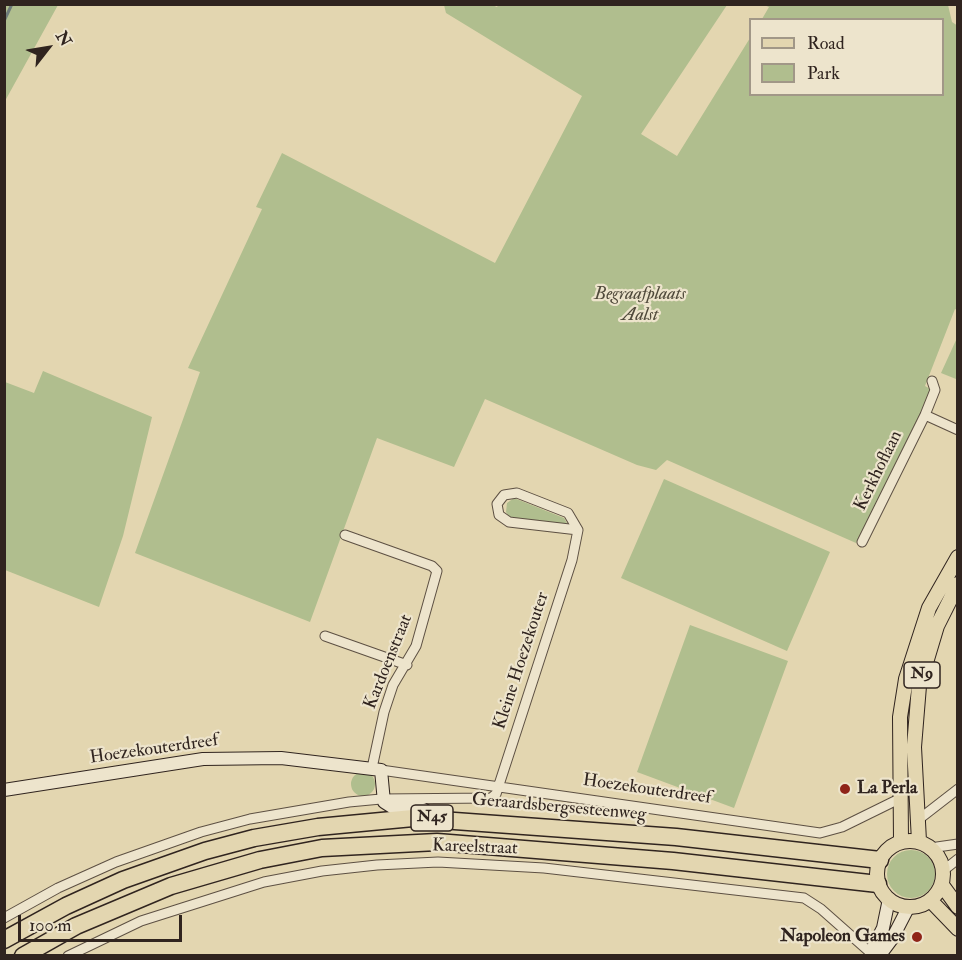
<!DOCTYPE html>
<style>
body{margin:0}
#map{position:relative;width:962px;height:960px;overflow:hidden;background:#e3d6b0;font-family:"IM FELL Double Pica",serif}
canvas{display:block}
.frame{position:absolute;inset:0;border:6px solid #30241f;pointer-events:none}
.legend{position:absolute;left:749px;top:18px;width:195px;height:78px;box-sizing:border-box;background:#ede4cc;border:2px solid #a19787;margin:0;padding:8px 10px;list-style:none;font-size:18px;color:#30241f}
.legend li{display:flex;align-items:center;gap:12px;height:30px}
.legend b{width:30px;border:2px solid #a19787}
.north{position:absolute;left:18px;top:18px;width:60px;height:60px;-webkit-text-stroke:4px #ede4cc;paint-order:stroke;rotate:59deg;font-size:16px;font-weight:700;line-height:24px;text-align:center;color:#30241f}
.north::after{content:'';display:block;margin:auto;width:21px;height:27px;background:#30241f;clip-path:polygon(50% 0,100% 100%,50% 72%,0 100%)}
.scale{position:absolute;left:18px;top:915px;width:164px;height:27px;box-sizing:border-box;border:3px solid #30241f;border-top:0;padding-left:8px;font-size:18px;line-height:21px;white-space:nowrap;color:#30241f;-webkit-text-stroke:4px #ede4cc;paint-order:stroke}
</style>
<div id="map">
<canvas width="962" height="960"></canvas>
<div class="frame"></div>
<ul class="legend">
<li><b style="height:8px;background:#e3d6b0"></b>Road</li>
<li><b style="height:16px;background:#b0be8e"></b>Park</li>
</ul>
<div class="north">N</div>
<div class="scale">100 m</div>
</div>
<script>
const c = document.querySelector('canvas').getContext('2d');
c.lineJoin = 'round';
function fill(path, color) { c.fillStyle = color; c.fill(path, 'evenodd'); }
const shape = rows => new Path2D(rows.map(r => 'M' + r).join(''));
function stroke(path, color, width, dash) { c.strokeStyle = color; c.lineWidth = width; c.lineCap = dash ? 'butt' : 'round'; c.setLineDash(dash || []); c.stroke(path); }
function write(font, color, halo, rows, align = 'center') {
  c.font = font + ' "IM FELL Double Pica",serif'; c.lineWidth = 4.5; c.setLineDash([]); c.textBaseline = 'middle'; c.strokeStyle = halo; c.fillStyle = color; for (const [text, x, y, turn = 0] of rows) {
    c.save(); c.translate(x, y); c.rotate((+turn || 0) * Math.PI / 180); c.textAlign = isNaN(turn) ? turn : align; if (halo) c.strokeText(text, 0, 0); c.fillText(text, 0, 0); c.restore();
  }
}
fill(shape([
 [5,4,58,5,5,101,4,5],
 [499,4,727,5,641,134,677,156,750,38,750,94,942,94,942,20,762,19,769,7,764,5,948,5,952,22,958,26,957,310,955,309,925,386,932,390,856,543,667,460,656,470,637,465,485,399,454,467,377,438,310,622,135,553,200,372,188,368,262,209,256,207,282,153,495,263,582,96,446,13,444,5,492,5,497,7],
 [957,338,958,376,956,379,941,373],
 [43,371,152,417,123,536,99,607,5,570,5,382,34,393],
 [664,479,830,552,787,651,621,578],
 [514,498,564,518,567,523,563,526,510,518,506,512,507,503],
 [690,625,788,661,734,808,637,772],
 '351 784a12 12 0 1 1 24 0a12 12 0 1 1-24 0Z',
 '887 874a24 24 0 1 1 48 0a24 24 0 1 1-48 0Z'
]), '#b0be8e');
stroke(shape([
 [4,21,12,4]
]), '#6f7c7a', 3);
const street = shape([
 [925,415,958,430],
 [345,535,432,566,437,571,416,646,393,685,384,712,372,768],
 [862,542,925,415,935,390,932,381],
 [325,636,407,665],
 [381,770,820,833,842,827,901,798],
 [918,820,958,789],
 [930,848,958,844],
 [944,870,958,859],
 [4,918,58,888,116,862,201,832,250,819,349,802,381,799,491,798,496,794,572,560,578,530,568,513,517,493,504,495,497,504,499,515,509,522,578,530],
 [68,956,141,921,264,882,322,871,377,865,438,862,544,868,804,898,821,909,873,955]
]);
const secondary = shape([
 [4,790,203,759,281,758,381,770,384,802,395,809,423,809,437,818],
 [873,955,872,949,883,928,889,899],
 [873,956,880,955,892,939,908,908]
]);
const primary = shape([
 '877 874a33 33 0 1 1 66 0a33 33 0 1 1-66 0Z',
 [901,841,900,717,906,679,929,608,958,557],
 [919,841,914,747,919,686,937,626,958,584],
 [942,885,958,907],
 [931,901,958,929]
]);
const highway = shape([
 [4,940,66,906,123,880,205,851,254,838,318,827,413,818,676,837,880,860],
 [23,956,76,926,171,886,260,860,322,848,437,842,673,861,878,884]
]);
stroke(street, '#5d5043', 11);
stroke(secondary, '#30241f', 14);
stroke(primary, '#30241f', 16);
stroke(highway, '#30241f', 19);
stroke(street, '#ede4cc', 9);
stroke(secondary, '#ede4cc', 12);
stroke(primary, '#e3d6b0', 14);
stroke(highway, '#e3d6b0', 16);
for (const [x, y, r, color] of [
 [845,789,6,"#8f2418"],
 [917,937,6,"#8f2418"]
]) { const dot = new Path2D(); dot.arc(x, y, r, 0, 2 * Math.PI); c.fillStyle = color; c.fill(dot); stroke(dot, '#ede4cc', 2); }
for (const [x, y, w] of [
 [922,675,36],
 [432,818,42]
]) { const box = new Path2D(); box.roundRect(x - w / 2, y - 13, w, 26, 4.5); c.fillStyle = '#ede4cc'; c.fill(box); stroke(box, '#30241f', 1.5); }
write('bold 16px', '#30241f', null, [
 ["N9",922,675],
 ["N45",432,818]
]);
write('italic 18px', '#504a3b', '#ede4cc', [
 ["Begraafplaats",640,295],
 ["Aalst",640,316]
]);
write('18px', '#30241f', '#ede4cc', [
 ["Kerkhoflaan",879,471,-64],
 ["Kleine Hoezekouter",522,661,-72],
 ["Kardoenstraat",389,662,-68],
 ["Hoezekouterdreef",154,750,-8],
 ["Hoezekouterdreef",647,790,8],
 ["Geraardsbergsesteenweg",559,808,5],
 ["Kareelstraat",475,848,2]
]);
write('bold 18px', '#30241f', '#ede4cc', [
 ["La Perla",857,789],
 ["Napoleon Games",905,937,"right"]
], 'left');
</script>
